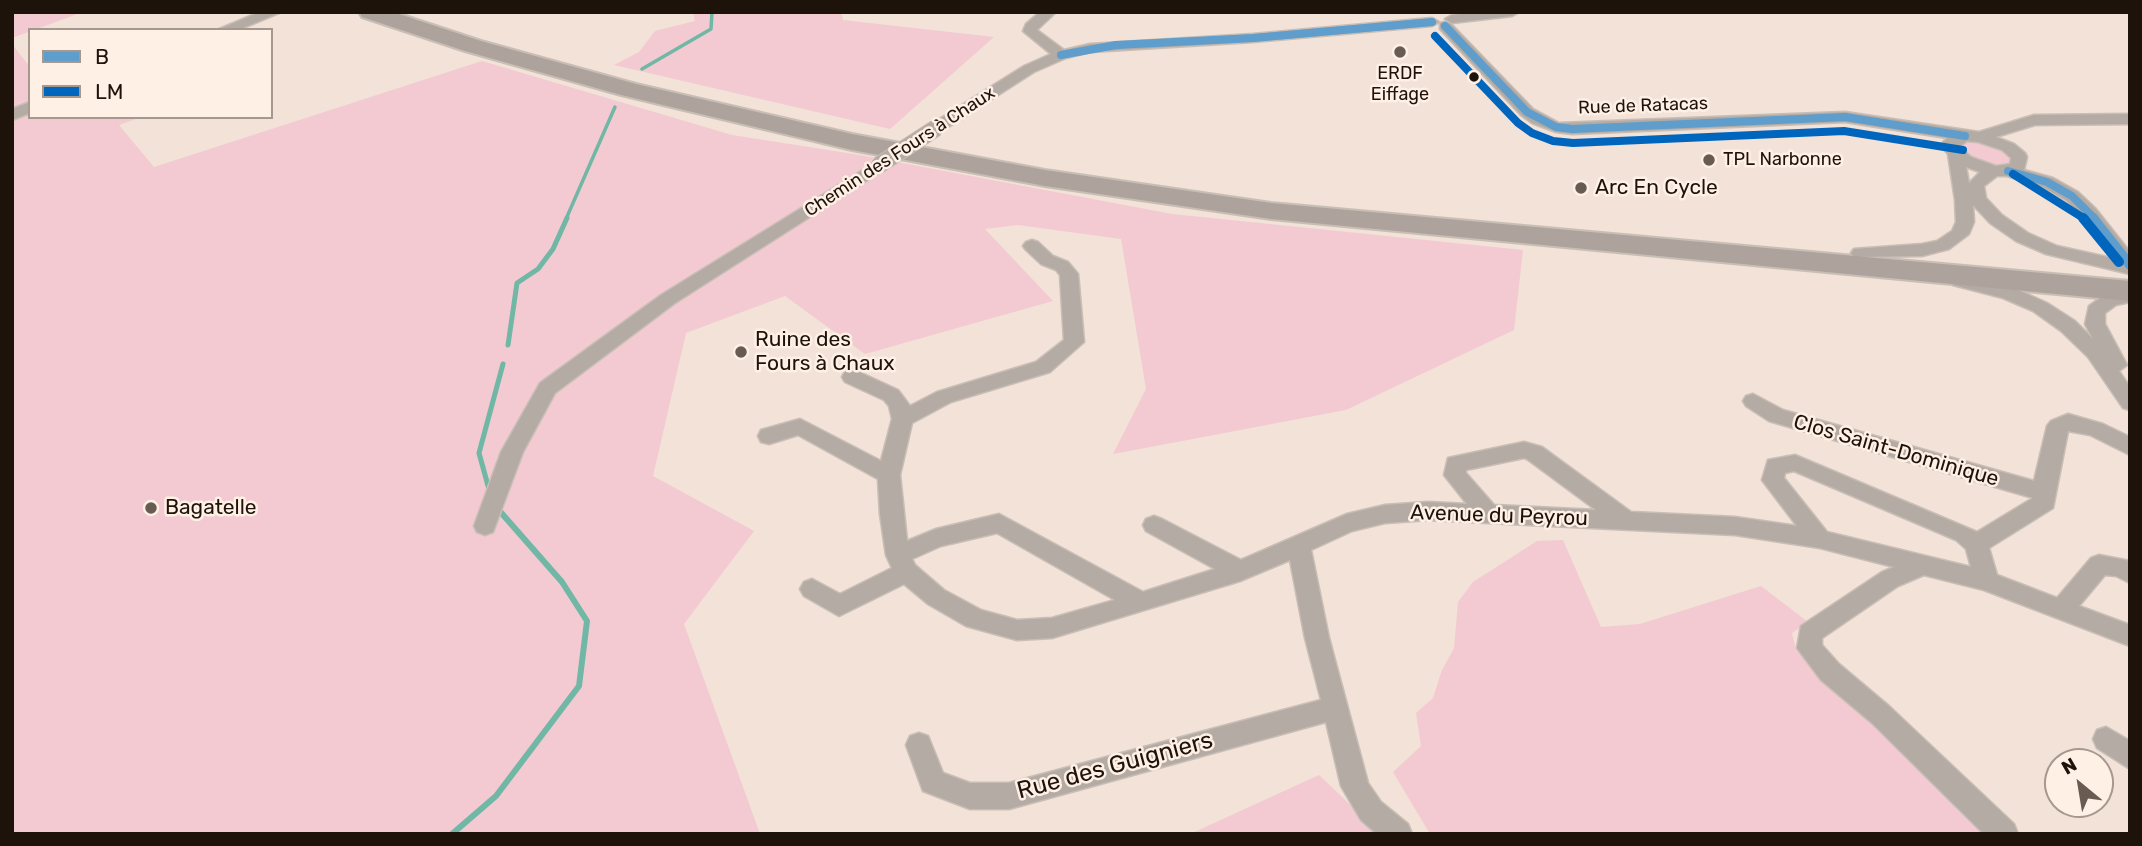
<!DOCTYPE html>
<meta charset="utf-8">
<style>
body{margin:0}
#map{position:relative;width:2142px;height:846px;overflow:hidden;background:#f2e2d8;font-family:Rubik,sans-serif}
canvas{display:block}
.frame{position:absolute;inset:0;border:14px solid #1e130a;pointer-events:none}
.legend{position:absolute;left:28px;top:28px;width:245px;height:91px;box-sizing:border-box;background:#fff0e6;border:2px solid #a5988e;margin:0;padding:9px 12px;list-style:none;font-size:21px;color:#1e130a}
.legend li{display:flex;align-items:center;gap:14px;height:35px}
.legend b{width:35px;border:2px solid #a5988e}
.north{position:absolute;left:2044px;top:748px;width:70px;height:70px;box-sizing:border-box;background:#fff0e6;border:2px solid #a5988e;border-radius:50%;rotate:330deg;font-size:19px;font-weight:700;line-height:28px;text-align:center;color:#1e130a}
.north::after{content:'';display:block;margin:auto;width:24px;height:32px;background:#685b52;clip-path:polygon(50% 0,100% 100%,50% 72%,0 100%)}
</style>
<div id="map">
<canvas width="2142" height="846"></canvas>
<div class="frame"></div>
<ul class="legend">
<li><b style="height:9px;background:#5e9dcc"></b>B</li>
<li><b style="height:9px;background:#0065bd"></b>LM</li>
</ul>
<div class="north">N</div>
</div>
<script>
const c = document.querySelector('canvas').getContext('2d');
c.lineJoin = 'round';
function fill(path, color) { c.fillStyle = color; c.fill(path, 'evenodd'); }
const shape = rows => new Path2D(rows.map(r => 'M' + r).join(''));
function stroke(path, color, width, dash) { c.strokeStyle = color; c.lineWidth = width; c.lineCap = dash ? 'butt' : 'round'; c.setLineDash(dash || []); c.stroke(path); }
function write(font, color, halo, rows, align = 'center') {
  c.font = font + ' Rubik,sans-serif'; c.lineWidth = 5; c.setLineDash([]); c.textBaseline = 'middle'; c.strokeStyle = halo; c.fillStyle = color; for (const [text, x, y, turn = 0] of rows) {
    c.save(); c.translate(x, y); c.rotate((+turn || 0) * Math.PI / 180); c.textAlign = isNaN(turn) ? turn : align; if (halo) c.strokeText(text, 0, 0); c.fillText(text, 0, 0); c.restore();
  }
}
fill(shape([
 [12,12,83,12,12,38],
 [693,12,841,12,843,20,994,37,890,129,614,65,639,52,655,31,695,21],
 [12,44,30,67,30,117,142,117,119,125,154,167,482,61,732,135,860,155,1172,214,1523,250,1514,330,1346,410,1113,454,1146,389,1121,239,1018,225,985,229,1053,301,865,354,785,296,686,333,653,476,754,531,684,624,760,834,12,834],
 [1970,140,1981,141,2007,152,2012,159,2010,164,1992,166,1977,163,1959,149,1959,145],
 [1563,540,1601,627,1640,624,1761,586,1808,622,1792,633,1796,650,1985,834,1430,834,1393,772,1421,746,1416,713,1433,698,1442,670,1454,648,1458,602,1473,582,1537,541],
 [1319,775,1381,834,1190,834]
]), '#f3cad1');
stroke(shape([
 [642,69,711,29,712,12],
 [566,219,615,107]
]), '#70b7a5', 3.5);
stroke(shape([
 [508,345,517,283,538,269,553,249,567,218],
 [490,493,479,453,503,364]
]), '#70b7a5', 5);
stroke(shape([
 [452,834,496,796,579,686,587,621,562,582,497,508]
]), '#70b7a5', 6);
const minor = shape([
 [260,12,281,12,238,30,217,30,260,12],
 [1040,12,1056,12,1037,30,1064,50,1090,44,1253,34,1432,18,1439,22,1432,26,1253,42,1090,52,1066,58,1034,72,942,131,930,131,928,128,930,125,1024,66,1051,54,1023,31,1026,24,1040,12],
 [1474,12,1519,12,1512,16,1452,23,1445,19,1452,15,1474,12],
 [1445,22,1450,23,1533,109,1559,123,1845,112,1979,132,2034,115,2130,114,2130,124,2035,125,1996,137,2014,144,2025,153,2027,157,2024,170,2053,178,2078,192,2095,208,2130,252,2130,274,2046,254,2016,241,1990,223,1973,205,1974,222,1969,234,1949,249,1922,256,1854,257,1851,253,1854,249,1922,244,1937,241,1952,231,1956,222,1955,200,1948,154,1943,148,1943,142,1947,138,1845,122,1572,134,1556,132,1532,123,1521,115,1440,29,1440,23,1445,22],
 [1967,141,1978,142,2002,150,2011,158,2010,164,1996,166,1971,157,1959,147,1967,141],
 [1966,167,1980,172,1969,183,1966,167],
 [1997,176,2007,176,2041,186,2066,200,2083,216,2116,259,2057,246,2028,233,2002,215,1986,198,1984,186,1997,176],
 [30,102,30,113,12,120,12,109,30,102],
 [879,160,887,165,885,169,675,303,555,393,523,452,493,532,485,535,477,532,474,526,501,452,540,383,661,295,879,160],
 [1032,240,1038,242,1053,256,1068,262,1078,274,1084,342,1050,372,951,402,912,423,900,475,907,541,936,529,999,514,1143,592,1215,569,1146,531,1143,525,1146,519,1154,516,1162,519,1241,560,1347,514,1385,505,1428,502,1467,504,1444,475,1448,458,1524,442,1542,447,1631,512,1735,517,1797,526,1762,480,1768,460,1795,455,1977,532,2033,498,1769,421,1746,406,1743,401,1746,396,1753,394,1783,410,2034,481,2047,426,2051,421,2068,414,2103,424,2130,437,2130,455,2090,435,2068,431,2053,508,1989,548,1997,575,2057,598,2091,558,2099,555,2130,561,2130,583,2116,576,2105,575,2079,606,2130,625,2130,646,1984,590,1924,575,1898,586,1822,638,1822,645,1839,664,1890,707,2014,824,2018,834,1984,834,1872,723,1821,680,1797,648,1801,626,1882,572,1894,567,1820,548,1735,535,1428,520,1385,523,1352,531,1311,550,1329,638,1368,783,1381,802,1408,824,1412,834,1377,834,1361,820,1341,786,1326,722,1009,809,970,809,923,791,906,745,910,736,919,733,928,736,943,773,970,783,1009,783,1321,700,1305,638,1290,560,1240,581,1052,638,1017,640,966,626,928,604,904,584,839,616,804,596,800,589,804,582,812,579,840,594,892,568,886,555,880,514,878,479,798,435,769,444,761,442,758,436,761,430,800,419,881,461,892,419,889,406,884,400,845,382,842,377,845,372,859,372,898,390,910,406,937,392,1036,362,1064,340,1060,275,1056,270,1041,264,1026,250,1023,246,1026,242,1032,240],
 [1524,458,1527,459,1596,510,1494,505,1466,473,1466,470,1524,458],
 [1794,471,1956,540,1966,549,1971,567,1827,532,1784,478,1785,473,1794,471],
 [997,533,1115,600,1052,618,1017,620,981,610,944,590,915,565,912,559,941,546,997,533],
 [1960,275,2016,289,2047,303,2075,321,2093,339,2085,324,2089,306,2103,296,2130,290,2130,302,2116,305,2105,313,2105,324,2127,365,2119,371,2130,387,2130,410,2123,408,2088,357,2061,331,2033,311,2003,298,1953,285,1951,281,1953,277,1960,275],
 [2106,727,2130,741,2130,769,2097,748,2093,739,2097,730,2106,727]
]);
const primary = shape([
 [359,12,393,12,481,41,636,84,852,134,1045,170,1271,203,2130,281,2130,301,1271,219,1045,186,852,150,621,95,465,51,362,17,359,12]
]);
stroke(minor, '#c9beb5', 3);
stroke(primary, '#c9beb5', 4);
fill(minor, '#b4aba5');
fill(primary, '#aea39c');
const minorBridge = shape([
 [879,165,936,128]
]);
stroke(minorBridge, '#c9beb5', 18, []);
stroke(minorBridge, '#b4aba5', 16);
stroke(shape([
 [1445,26,1527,112,1556,127,1572,129,1845,117,1965,136],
 [1061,55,1116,45,1253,38,1432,22],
 [2008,171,2047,182,2072,196,2095,219]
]), '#5e9dcc', 8);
stroke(shape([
 [2093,218,2130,265]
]), '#5e9dcc', 10);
stroke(shape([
 [1435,36,1518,123,1532,133,1553,141,1573,143,1844,131,1963,150],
 [2013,174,2085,219]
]), '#0065bd', 8);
stroke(shape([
 [2083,218,2119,262]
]), '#0065bd', 10);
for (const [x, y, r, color] of [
 [1400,52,7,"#685b52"],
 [1474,77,6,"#1e130a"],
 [1709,160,7,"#685b52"],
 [1581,188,7,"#685b52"],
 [741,352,7,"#685b52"],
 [151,508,7,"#685b52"]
]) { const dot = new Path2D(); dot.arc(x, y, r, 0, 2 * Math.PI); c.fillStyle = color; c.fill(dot); stroke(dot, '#fff0e6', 2.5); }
write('18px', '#1e130a', '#fff0e6', [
 ["ERDF",1400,74],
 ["Eiffage",1400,95],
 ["TPL Narbonne",1723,160,"left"]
]);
write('18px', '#1e130a', '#fff0e6', [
 ["Rue de Ratacas",1643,106,-2],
 ["Chemin des Fours à Chaux",900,152,-33]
]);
write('21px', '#1e130a', '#fff0e6', [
 ["Arc En Cycle",1595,188],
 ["Ruine des",755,340],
 ["Fours à Chaux",755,364],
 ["Bagatelle",165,508]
], 'left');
write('21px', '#1e130a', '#fff0e6', [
 ["Clos Saint-Dominique",1896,451,16],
 ["Avenue du Peyrou",1499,516,2]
]);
write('24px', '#1e130a', '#fff0e6', [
 ["Rue des Guigniers",1115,766,-15]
]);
</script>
